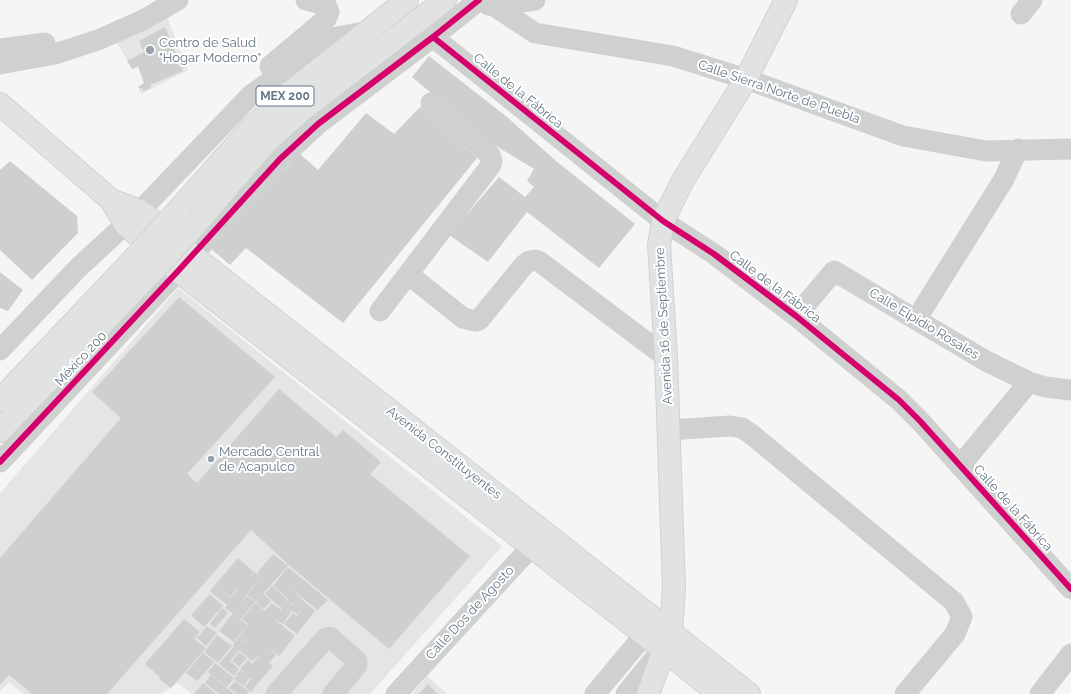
<!DOCTYPE html>
<meta charset="utf-8">
<style>
body{margin:0}
canvas{display:block;background:#f5f5f4}
</style>
<canvas width="1071" height="694"></canvas>
<script>
const c = document.querySelector('canvas').getContext('2d');
c.lineJoin = 'round';
function fill(path, color) { c.fillStyle = color; c.fill(path, 'evenodd'); }
const shape = rows => new Path2D(rows.map(r => 'M' + r).join(''));
function stroke(path, color, width, dash) { c.strokeStyle = color; c.lineWidth = width; c.lineCap = dash ? 'butt' : 'round'; c.setLineDash(dash || []); c.stroke(path); }
function write(font, color, halo, rows, align = 'center') {
  c.font = font + ' Raleway,sans-serif'; c.lineWidth = 4; c.setLineDash([]); c.textBaseline = 'middle'; c.strokeStyle = halo; c.fillStyle = color; for (const [text, x, y, turn = 0] of rows) {
    c.save(); c.translate(x, y); c.rotate((+turn || 0) * Math.PI / 180); c.textAlign = isNaN(turn) ? turn : align; if (halo) c.strokeText(text, 0, 0); c.fillText(text, 0, 0); c.restore();
  }
}
fill(shape([
 [167,17,188,70,141,94,138,87,144,83,138,67,132,69,115,39],
 [178,288,502,546,370,694,192,694,177,683,171,688,160,694,23,694,9,682,0,692,0,493],
 [427,676,447,694,412,694]
]), '#e4e5e5');
fill(shape([
 [165,27,183,71,150,85,151,88,143,91,143,88,140,89,138,87,144,83,138,66,132,69,127,61,144,52,139,41],
 [429,56,507,117,556,161,635,224,599,268,527,212,488,262,449,235,499,177,525,197,534,187,527,181,534,169,488,141,412,77],
 [420,107,477,158,343,323,246,248,230,265,209,247,300,154,318,170,366,113,394,134],
 [10,161,77,216,78,233,32,280,0,250,0,170],
 [0,272,23,290,8,311,0,308],
 [179,297,275,377,187,474,197,483,279,389,336,437,343,430,381,462,370,474,470,556,389,649,290,566,251,530,107,694,32,694,9,675,0,685,0,558,121,418,92,392],
 [273,554,288,566,263,594,271,601,264,609,256,603,260,598,256,602,247,595,254,586,253,586,239,605,247,596,255,602,241,619,225,608,227,605,210,591,238,558,254,572,245,581,255,572,268,583,257,573],
 [234,586,238,589,231,598,217,587,231,597,237,589],
 [288,567,328,600,317,610,287,585,315,611,297,634,284,624,293,613,297,616,303,607,297,614,292,611,288,616,285,613,292,604,299,608,292,603,285,613,280,610,288,599,273,586],
 [272,586,287,600,281,608,265,594],
 [210,594,223,606,204,627,191,615],
 [255,603,265,611,272,603,280,609,288,616,283,624,273,618,295,636,279,656,267,646,276,655,269,663,273,666,257,684,250,678,244,686,234,679,240,670,248,676,240,669,248,660,252,664,260,654,252,661,239,650,230,661,239,669,234,676,219,664,234,646,237,648,243,641,248,644,243,640,237,648,233,645,248,624,242,619],
 [222,608,228,613,215,628,210,624],
 [233,613,247,625,234,642,219,631],
 [184,619,200,632,194,639,206,648,171,688,159,679,160,677,145,664],
 [207,626,217,633,206,646,197,638],
 [217,635,232,646,218,663,204,652],
 [239,652,247,658,239,667,232,661],
 [203,653,214,662,197,681,186,673],
 [215,663,234,678,227,687,208,672],
 [211,675,226,687,234,694,219,694,205,683],
 [251,679,257,684,251,692,245,687],
 [235,681,249,691,247,694,237,694,229,688],
 [203,683,216,694,194,694],
 [428,684,438,694,419,694]
]), '#ced0d0');
const major = shape([
 [0,104,111,200,126,225,178,271,663,649,719,694],
 [111,200,140,211,157,224,192,255,749,694],
 [179,209,252,127,288,94,407,0],
 [196,224,267,141,301,111,445,0],
 [0,400,130,263],
 [0,431,149,275],
 [648,694,671,631,674,588,666,357,659,245,663,221,682,182,746,79,786,0]
]);
stroke(major, '#d0d2d3', 24);
stroke(shape([
 [488,5,494,6,535,0],
 [494,6,535,33,673,56,746,79,903,136,986,151,1071,149],
 [1021,14,1032,0],
 [433,37,663,221,714,254,796,316,899,400,920,421,1071,589],
 [0,49,45,43],
 [0,64,55,54,98,40,143,20,178,0],
 [270,66,326,19,329,12,326,5,306,0],
 [408,274,463,318,475,321,479,320,524,265,529,261,535,260,540,262,666,357],
 [380,311,491,165,492,161,490,155,431,103],
 [796,316,834,271,986,361,1029,382,1045,387,1071,390],
 [917,318,1004,179,1018,149],
 [0,350,78,268,140,211,251,95,331,38,365,32],
 [669,430,730,426,742,428,751,434,954,602,962,617,955,634,905,694],
 [0,462,178,271,280,159,318,124,433,37,479,0],
 [960,466,1029,382],
 [276,694,325,639,330,637,357,661,357,665,333,694],
 [396,694,532,546,542,533],
 [595,694,645,634],
 [626,694,661,651],
 [1040,694,1071,654]
]), '#cfd0d0', 21);
stroke(major, '#e1e2e2', 22);
const majorBridge = shape([
 [130,263,179,209],
 [149,275,196,224]
]);
stroke(majorBridge, '#d0d2d3', 24, []);
stroke(majorBridge, '#e1e2e2', 22);
stroke(shape([
 [433,37,663,221,714,254,796,316,899,400,920,421,1071,589],
 [0,462,178,271,280,159,318,124,433,37,479,0]
]), '#d6006c', 6);
for (const [x, y, r, color] of [
 [150,50,5,"#97a3ac"],
 [211,459,4,"#97a3ac"]
]) { const dot = new Path2D(); dot.arc(x, y, r, 0, 2 * Math.PI); c.fillStyle = color; c.fill(dot); stroke(dot, '#fff', 1.5); }
for (const [x, y, w] of [
 [285,96,58]
]) { const box = new Path2D(); box.roundRect(x - w / 2, y - 10, w, 20, 3); c.fillStyle = '#fff'; c.fill(box); stroke(box, '#647785', 1); }
write('bold 12px', '#647785', null, [
 ["MEX 200",285,96]
]);
write('13px', '#647785', '#fff', [
 ["Centro de Salud",159,43],
 ["\"Hogar Moderno\"",159,58],
 ["Mercado Central",219,452],
 ["de Acapulco",219,467]
], 'left');
write('13px', '#647785', '#fff', [
 ["Calle de la Fábrica",518,91,39],
 ["Calle Sierra Norte de Puebla",779,92,19],
 ["Calle de la Fábrica",775,287,37],
 ["Calle Elpidio Rosales",924,324,31],
 ["Avenida 16 de Septiembre",664,326,-93],
 ["México 200",81,359,-47],
 ["Avenida Constituyentes",444,453,38],
 ["Calle de la Fábrica",1013,508,48],
 ["Calle Dos de Agosto",470,613,-47]
]);
</script>
